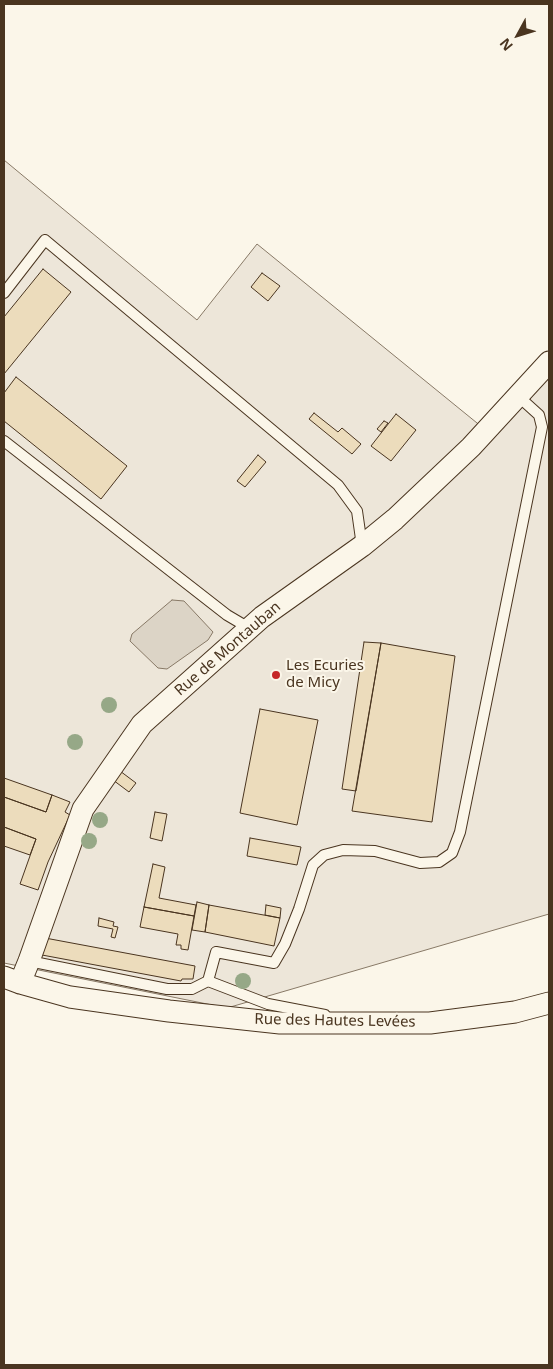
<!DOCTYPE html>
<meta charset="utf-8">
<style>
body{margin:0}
#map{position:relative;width:553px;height:1369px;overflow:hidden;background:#fbf6e9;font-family:"Noto Sans",sans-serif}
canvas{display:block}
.frame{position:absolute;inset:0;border:5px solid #4a3520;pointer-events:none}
.north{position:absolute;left:493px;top:10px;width:50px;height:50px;-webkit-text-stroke:4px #fbf6e9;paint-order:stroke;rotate:231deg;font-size:14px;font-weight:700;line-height:20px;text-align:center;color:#4a3520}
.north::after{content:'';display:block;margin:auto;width:18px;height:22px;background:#4a3520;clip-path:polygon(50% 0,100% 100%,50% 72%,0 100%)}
</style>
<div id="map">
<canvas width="553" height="1369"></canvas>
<div class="frame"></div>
<div class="north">N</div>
</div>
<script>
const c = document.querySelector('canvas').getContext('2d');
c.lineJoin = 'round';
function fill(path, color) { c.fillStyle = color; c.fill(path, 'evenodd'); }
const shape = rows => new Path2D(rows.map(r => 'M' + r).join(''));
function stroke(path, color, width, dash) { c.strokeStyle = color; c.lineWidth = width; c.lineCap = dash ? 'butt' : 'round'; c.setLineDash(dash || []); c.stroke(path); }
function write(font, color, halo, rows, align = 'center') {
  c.font = font + ' "Noto Sans",sans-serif'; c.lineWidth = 4; c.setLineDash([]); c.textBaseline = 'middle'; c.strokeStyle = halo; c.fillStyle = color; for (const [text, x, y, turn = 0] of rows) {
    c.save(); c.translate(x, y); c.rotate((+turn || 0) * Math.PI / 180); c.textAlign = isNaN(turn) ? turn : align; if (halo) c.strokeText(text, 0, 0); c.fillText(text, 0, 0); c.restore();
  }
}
const green = shape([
 [4,160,197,320,257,244,493,436,549,373,549,914,227,1008,4,963,4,160]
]);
fill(green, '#ede6d9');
stroke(green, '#887966', 1);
const water = shape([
 [172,600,184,601,213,632,208,640,167,669,158,668,130,641,132,634,172,600]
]);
fill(water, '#dcd4c6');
stroke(water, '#887966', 1);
const building = shape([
 [43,269,71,292,4,374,4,317,43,269],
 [262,273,280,286,268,301,251,287,262,273],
 [16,377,127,466,101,499,4,421,4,393,16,377],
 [314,413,338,432,342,428,361,444,352,454,309,419,314,413],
 [396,414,416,430,391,461,371,446,396,414],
 [384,421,388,423,381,432,377,429,384,421],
 [258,455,266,462,245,487,237,481,258,455],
 [364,642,381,643,356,791,342,789,364,642],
 [381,643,455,656,432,822,352,811,381,643],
 [260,709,318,720,297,825,240,813,260,709],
 [120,771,136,783,129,792,113,780,120,771],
 [4,778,52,795,46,812,4,797,4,778],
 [52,795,70,802,65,812,70,815,48,862,38,890,20,884,36,839,4,827,4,797,46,812,52,795],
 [155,812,167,814,162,841,150,838,155,812],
 [4,827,36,839,30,855,4,846,4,827],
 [250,838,301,847,297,865,247,856,250,838],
 [153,864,165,867,159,898,196,905,194,916,144,907,153,864],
 [197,902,209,905,205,932,192,930,197,902],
 [209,905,280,918,274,946,205,932,209,905],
 [266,905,281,908,280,918,265,915,266,905],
 [144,907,194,916,188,950,181,949,181,945,176,945,178,934,140,927,144,907],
 [99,918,114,922,113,926,118,927,115,938,111,937,113,929,98,926,99,918],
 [45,938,195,966,193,979,182,979,181,981,42,955,45,938]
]);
fill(building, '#ecdcbc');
stroke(building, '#4a3520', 1);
const lane = shape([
 [4,293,45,240,338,485,357,511,362,546],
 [4,441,227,615,249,628],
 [29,961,167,989,192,989,208,981,268,1004,325,1015],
 [208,981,216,952,274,963,285,944,299,909,313,865,324,855,343,850,375,851,420,863,439,862,452,853,460,832,542,427,539,415,518,396]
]);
const street = shape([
 [4,977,20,983,70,997,169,1011,280,1023,430,1023,515,1012,549,1003],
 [20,983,29,961,83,809,142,724,262,617,362,546,395,519,471,447,549,362]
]);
stroke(lane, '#4a3520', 12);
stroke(street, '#4a3520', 23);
stroke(lane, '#fbf6e9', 10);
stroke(street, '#fbf6e9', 21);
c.fillStyle = '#96a887';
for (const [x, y] of [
 [109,705],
 [75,742],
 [100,820],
 [89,841],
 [243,981]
]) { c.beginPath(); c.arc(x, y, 8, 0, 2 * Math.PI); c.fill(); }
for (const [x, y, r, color] of [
 [276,675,5,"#c62828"]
]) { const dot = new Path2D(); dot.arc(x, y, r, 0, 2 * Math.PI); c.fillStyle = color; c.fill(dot); stroke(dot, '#fbf6e9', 2); }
write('15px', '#4a3520', '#fbf6e9', [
 ["Rue de Montauban",228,649,-41],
 ["Rue des Hautes Levées",335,1021,1]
]);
write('15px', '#4a3520', '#fbf6e9', [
 ["Les Ecuries",286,666],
 ["de Micy",286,683]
], 'left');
</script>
